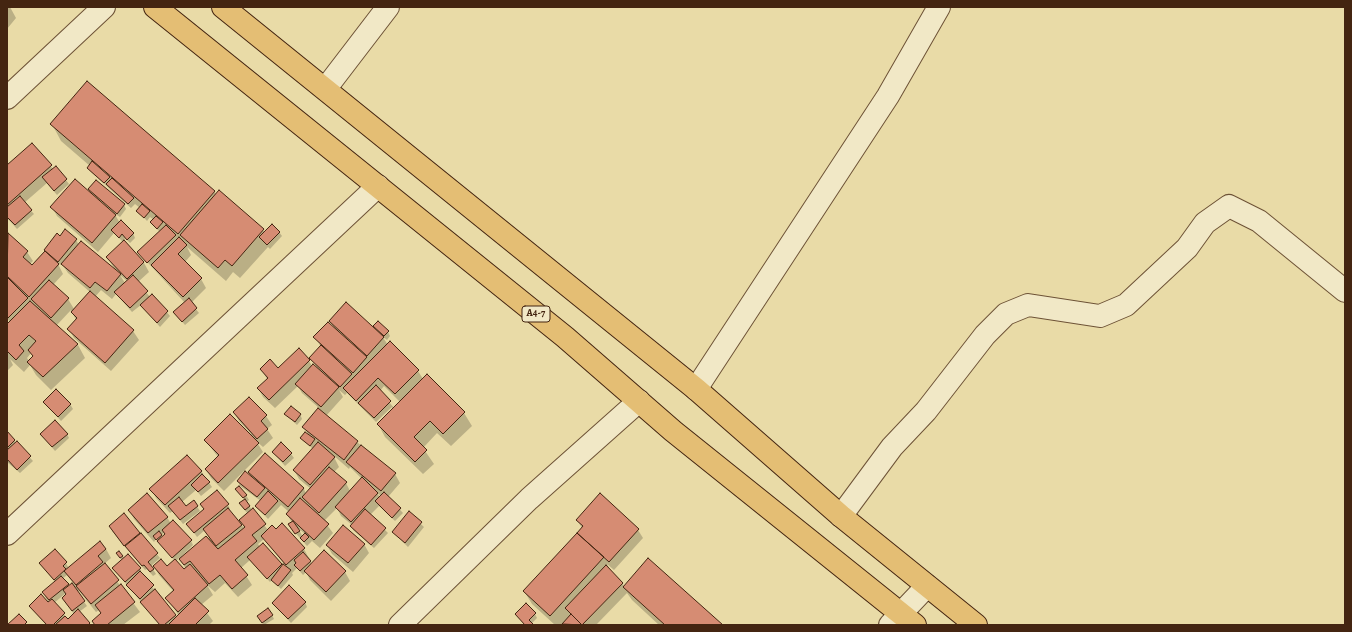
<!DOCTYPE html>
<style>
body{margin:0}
#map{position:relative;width:1352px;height:632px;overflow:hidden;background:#e9dba7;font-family:Alegreya,serif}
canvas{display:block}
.frame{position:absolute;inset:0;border:8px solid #442511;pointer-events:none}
</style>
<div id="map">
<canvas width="1352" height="632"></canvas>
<div class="frame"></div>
</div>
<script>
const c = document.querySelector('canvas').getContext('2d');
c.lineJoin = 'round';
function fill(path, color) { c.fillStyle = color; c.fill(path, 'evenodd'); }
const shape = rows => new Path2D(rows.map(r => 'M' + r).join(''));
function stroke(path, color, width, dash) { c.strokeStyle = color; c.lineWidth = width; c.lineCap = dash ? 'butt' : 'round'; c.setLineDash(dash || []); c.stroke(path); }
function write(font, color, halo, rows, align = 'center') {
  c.font = font + ' Alegreya,serif'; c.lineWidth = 3; c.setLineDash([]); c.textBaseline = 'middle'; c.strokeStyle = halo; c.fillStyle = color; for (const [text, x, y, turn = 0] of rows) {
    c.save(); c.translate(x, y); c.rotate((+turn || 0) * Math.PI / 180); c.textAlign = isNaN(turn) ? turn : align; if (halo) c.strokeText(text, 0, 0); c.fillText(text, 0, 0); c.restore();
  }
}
fill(shape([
 [7,7,10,7,16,18,7,29],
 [52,124,214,191,216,194,219,191,265,232,279,232,282,236,270,249,268,247,240,278,233,272,226,281,187,247,191,255,185,262,201,279,206,288,191,303,199,313,185,325,174,312,185,303,138,252,160,232,151,223,154,220,150,217,147,221,138,211,140,208,135,204,131,208,91,172,88,168,90,166,61,141],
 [32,144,53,169,56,167,69,184,57,195,47,183,24,203,34,214,17,229,7,218,7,166],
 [89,189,124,205,126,209,120,217,114,213,120,223,133,233,135,238,130,243,125,238,123,241,144,263,149,272,138,282,150,297,152,295,170,316,160,327,141,305,132,312,116,294,112,299,101,290,95,297,133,331,139,340,111,371,74,338,69,329,76,320,71,310,56,326,78,345,85,358,51,390,36,375,30,365,24,372,10,359,13,365,7,371,7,325,10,322,7,318,7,236,8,235,27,252,33,261,30,264,32,266,60,237,76,240,79,245,116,271,107,257,123,242,114,233,98,252,57,216,52,207,93,196],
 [57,262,61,265,62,264,68,273,90,292,74,309,68,299,53,285,63,274],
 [120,275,127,281,125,283],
 [31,353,33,357,29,361,27,358],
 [330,321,378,332,374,326,388,332,390,336,387,340,382,336,388,345,418,371,423,379,464,413,472,426,451,446,437,433,423,448,434,464,423,474,385,437,378,424,393,409,392,407,376,422,347,393,345,395,339,390,343,397,326,416,395,474,400,483,388,497,403,513,395,521,379,506,370,515,388,533,374,548,353,530,352,525,341,516,337,508,324,521,333,533,320,548,312,541,307,546,292,529,292,523,287,514,289,512,281,505,268,519,256,506,261,501,240,486,238,481,254,480,249,472,265,455,304,489,306,494,311,489,299,479,294,470,313,449,301,438,309,436,304,427,319,408,302,393,298,386,275,408,263,397,258,388,267,379,261,369,278,370,309,361,312,366,317,368,311,358,321,347,315,337,334,328],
 [384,386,400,402,394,408,380,391],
 [333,455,349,469,350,467,362,479,350,491,346,483,334,472,339,467],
 [376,492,381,496,380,497],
 [298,528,305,534,303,537],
 [249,398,266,416,272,425,267,429,273,438,263,447,256,441,263,452,224,491,211,478,206,469,218,457,205,440,251,434,239,421,234,412],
 [44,402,70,404,73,409,61,421],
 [286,414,300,414,302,419,297,425],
 [7,433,33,461,20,473,7,462],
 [41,434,67,434,69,438,55,451],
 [273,452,291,454,294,458,285,466],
 [201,471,212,487,201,496,196,490,182,502,186,507,194,502,200,511,183,524,173,511,170,513,156,498,151,489],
 [239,493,246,495,249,500,246,502,268,530,276,530,304,549,312,564,345,572,350,581,331,601,310,580,306,572,303,575,297,568,292,573,293,575,281,589,272,580,270,582,250,560,241,568,252,585,238,597,225,583,215,592,207,585,213,595,201,605,213,621,209,625,160,625,113,568,122,560,120,558,122,556,140,568,141,573,177,618,179,616,167,598,174,592,159,575,154,566,167,567,175,561,156,539,154,542,134,519,129,510,167,517,171,524,191,541,193,545,182,556,183,557,211,542,205,530,197,537,188,524,228,505,230,509,228,510,245,529,240,520,248,514,243,508,245,500],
 [164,533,165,535,162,538,161,535],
 [264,539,284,564,282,567,262,545,260,547,258,544],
 [179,558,186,569,184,570,176,561],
 [409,513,424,527,408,547,393,532],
 [124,515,160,558,151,566,156,574,153,576,147,569,145,570,112,531],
 [577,520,638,530,643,538,614,570,607,564,611,571,625,587,722,625,659,625,632,600,627,593,596,625,564,625,563,623,561,625,555,625,532,604,524,591,582,528],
 [364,544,369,553,353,572,332,554,327,545],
 [106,549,111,558,104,564,140,612,123,625,95,625,102,614,99,610,96,612,79,591,77,592,87,606,79,612,90,625,46,625,30,606,41,596,48,602,43,592,55,582,40,563,66,563,69,569],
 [67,575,73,583,69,587,62,579],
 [66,593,65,602,74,614,67,620,64,614,54,603],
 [305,602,307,607,291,623,273,603],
 [516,614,535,614,537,618,531,624,533,625,525,625],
 [272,615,274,619,264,625,261,620]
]), '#0003');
const building = shape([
 [87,81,215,191,178,234,50,124,87,81],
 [32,143,52,165,7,205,7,165,32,143],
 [92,161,110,177,104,183,87,168,92,161],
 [56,166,67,179,54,191,42,177,56,166],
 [112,178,134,198,128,204,106,184,112,178],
 [75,179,116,215,92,243,50,207,75,179],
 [96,180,125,204,117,214,88,189,96,180],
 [219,190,264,229,232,266,225,260,218,268,180,235,219,190],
 [20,196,32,210,15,225,7,217,7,207,20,196],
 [142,204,150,211,144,218,136,211,142,204],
 [156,216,163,222,157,229,150,222,156,216],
 [121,220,134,233,127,240,122,234,119,238,111,230,121,220],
 [272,224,280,232,267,245,259,237,272,224],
 [166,225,176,235,147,263,137,252,166,225],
 [65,229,77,239,58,262,44,250,57,233,60,236,65,229],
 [8,233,28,251,23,257,32,265,45,251,59,264,29,297,7,276,8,233],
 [179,237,187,245,178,254,202,278,183,297,151,265,179,237],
 [124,240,144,262,127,279,106,257,124,240],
 [81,241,121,274,107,291,95,282,90,288,61,264,81,241],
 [133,275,148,291,130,308,114,292,133,275],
 [7,277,28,298,8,318,7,317,7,277],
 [49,280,69,298,51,318,31,299,49,280],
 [90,291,134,330,105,363,67,329,77,318,71,312,90,291],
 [152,294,168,311,157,323,140,305,152,294],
 [189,298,197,308,182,322,173,312,189,298],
 [30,301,78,344,43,377,27,362,33,356,28,350,36,341,29,335,19,345,24,351,16,360,7,351,7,324,30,301],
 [346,302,384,337,367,356,329,321,346,302],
 [378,321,389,331,384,336,373,326,378,321],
 [328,322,367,357,353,373,313,337,328,322],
 [390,341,419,370,395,394,378,378,356,401,343,388,390,341],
 [321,345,352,374,340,387,309,358,321,345],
 [299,348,310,360,269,400,257,388,268,378,260,369,270,359,278,368,299,348],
 [313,364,339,387,321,407,295,384,313,364],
 [427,374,465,412,443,434,430,421,414,437,427,450,415,462,377,424,427,374],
 [376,385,391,401,374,418,358,403,376,385],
 [56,389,71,404,58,417,43,402,56,389],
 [249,397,267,415,261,421,268,429,257,439,233,412,249,397],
 [291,406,301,414,295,422,284,414,291,406],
 [318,408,358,441,344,460,302,427,318,408],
 [230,414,259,443,218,483,205,469,219,455,204,440,230,414],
 [55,420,68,434,52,447,40,434,55,420],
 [7,431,15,440,7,448,7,431],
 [305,432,315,439,310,446,300,438,305,432],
 [17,441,31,456,17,470,7,459,7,450,17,441],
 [281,442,292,453,283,462,272,452,281,442],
 [318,442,335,457,310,485,293,470,318,442],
 [361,445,396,473,381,491,346,462,361,445],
 [265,453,304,488,288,507,248,472,265,453],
 [187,455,202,471,165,505,149,489,187,455],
 [329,467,347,482,319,513,302,497,329,467],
 [245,471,265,488,257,497,237,481,245,471],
 [202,474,210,482,198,492,191,485,202,474],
 [362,477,378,493,351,522,335,507,362,477],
 [239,486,247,495,243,498,235,489,239,486],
 [217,490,229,504,194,533,186,524,204,509,200,504,217,490],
 [268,491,278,501,265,515,255,506,268,491],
 [384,492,401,508,392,518,375,501,384,492],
 [147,493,168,517,148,533,128,510,147,493],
 [600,493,639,529,609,562,577,533,583,526,576,520,600,493],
 [179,497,186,506,194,500,198,506,180,520,168,506,179,497],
 [300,498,329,524,314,540,286,514,300,498],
 [245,499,250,506,245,510,239,503,245,499],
 [228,508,242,525,216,546,203,529,228,508],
 [253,508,266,524,252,535,257,541,235,560,248,575,232,589,220,575,209,584,190,561,184,565,179,559,206,536,218,549,245,527,239,520,253,508],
 [365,509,386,528,371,545,350,526,365,509],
 [409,511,422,522,405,543,392,532,409,511],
 [124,513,140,533,124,546,109,526,124,513],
 [173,520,192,540,172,558,157,541,165,534,162,530,173,520],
 [293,521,300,531,295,534,288,524,293,521],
 [282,523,305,548,286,565,261,536,272,525,276,529,282,523],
 [343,525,365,544,348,563,326,545,343,525],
 [159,531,162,535,156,540,153,536,159,531],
 [141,533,158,553,148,562,154,569,150,572,144,565,142,566,125,546,141,533],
 [305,533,309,537,304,542,300,538,305,533],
 [577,533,604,557,550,616,523,591,577,533],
 [100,541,106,549,98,556,103,562,76,585,64,571,100,541],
 [263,543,282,564,267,579,247,557,263,543],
 [55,549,67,562,63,566,66,569,54,580,39,563,55,549],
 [324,550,346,571,326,592,304,571,324,550],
 [119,551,123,556,120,558,116,553,119,551],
 [303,552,311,561,300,571,294,565,296,563,294,560,303,552],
 [128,554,141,568,125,582,112,568,128,554],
 [648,558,723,625,665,625,623,587,648,558],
 [161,559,167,566,175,559,184,569,190,564,208,585,178,612,165,598,174,590,153,566,161,559],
 [105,563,119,580,91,604,76,586,105,563],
 [283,564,291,570,278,586,271,580,283,564],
 [606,565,623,583,582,625,565,608,606,565],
 [140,571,154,585,140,599,126,585,140,571],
 [61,576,69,584,49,600,42,592,61,576],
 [72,583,85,601,72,611,62,598,66,594,63,590,72,583],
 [121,584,135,602,107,625,95,625,92,621,101,613,95,605,121,584],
 [289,585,306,602,288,619,272,603,289,585],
 [155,589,176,615,164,625,160,625,140,602,155,589],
 [41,594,48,602,52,599,65,613,53,625,47,625,29,606,41,594],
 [195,598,209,611,195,625,168,625,195,598],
 [526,603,536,613,529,620,534,625,525,625,515,614,526,603],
 [268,608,273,615,262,623,257,616,268,608],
 [78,609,90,623,88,625,55,625,65,616,68,619,78,609],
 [19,614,27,622,24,625,7,625,19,614],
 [571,614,582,625,562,624,571,614]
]);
fill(building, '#d68c73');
stroke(building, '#442511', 1);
const minor = shape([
 [326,88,388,7],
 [7,98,104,7],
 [696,389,888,96,939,7],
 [841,516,892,447,926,411,985,335,1006,314,1028,305,1100,316,1126,305,1187,248,1205,223,1229,206,1259,221,1345,291],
 [7,534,378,186],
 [400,625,529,499,639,401],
 [890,625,927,586]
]);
const highway = shape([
 [155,7,565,337,673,431,915,625],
 [223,7,696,389,841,516,976,625]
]);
stroke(minor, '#6d5236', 24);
stroke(highway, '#442511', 24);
stroke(minor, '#f1e8c6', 22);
stroke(highway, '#e4be74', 22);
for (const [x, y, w] of [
 [536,314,28]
]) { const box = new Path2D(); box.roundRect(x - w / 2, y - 8, w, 16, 3); c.fillStyle = '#f1e8c6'; c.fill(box); stroke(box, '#442511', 1); }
write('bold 10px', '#442511', null, [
 ["A4-7",536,314]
]);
</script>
